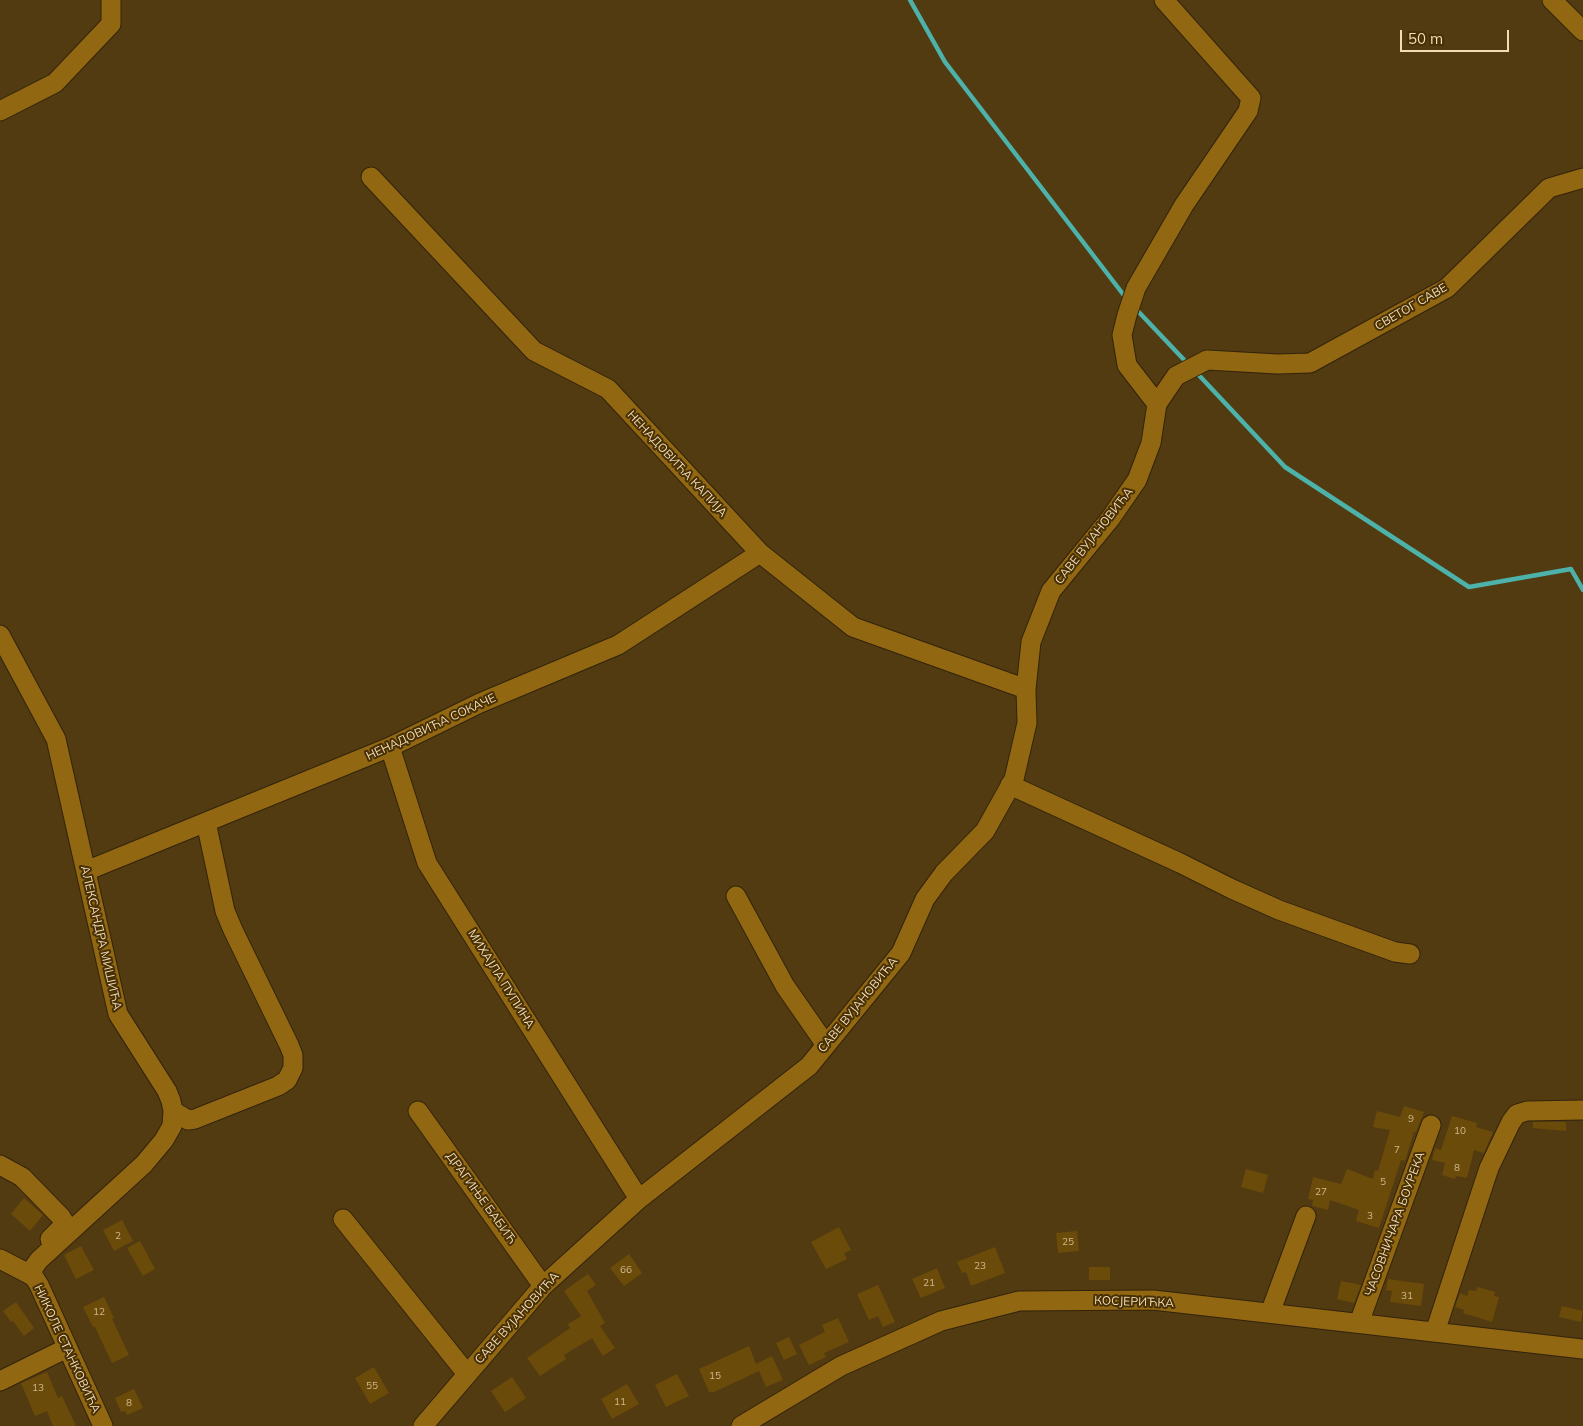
<!DOCTYPE html>
<meta charset="utf-8">
<style>
body{margin:0}
#map{position:relative;width:1583px;height:1426px;overflow:hidden;background:#523b11;font-family:Mulish,sans-serif}
canvas{display:block}
.scale{position:absolute;left:1400px;top:30px;width:109px;height:22px;box-sizing:border-box;border:2px solid #f3dbb7;border-top:0;padding-left:6px;font-size:15px;line-height:18px;white-space:nowrap;color:#f3dbb7;-webkit-text-stroke:4px #473004;paint-order:stroke}
</style>
<div id="map">
<canvas width="1583" height="1426"></canvas>
<div class="scale">50 m</div>
</div>
<script>
const c = document.querySelector('canvas').getContext('2d');
c.lineJoin = 'round';
const shape = rows => new Path2D(rows.map(r => 'M' + r).join(''));
function stroke(path, color, width, dash) { c.strokeStyle = color; c.lineWidth = width; c.lineCap = dash ? 'butt' : 'round'; c.setLineDash(dash || []); c.stroke(path); }
function fill(path, color) { c.fillStyle = color; c.fill(path, 'evenodd'); }
function write(font, color, halo, rows, align = 'center') {
  c.font = font + ' Mulish,sans-serif'; c.lineWidth = 4; c.setLineDash([]); c.textBaseline = 'middle'; c.strokeStyle = halo; c.fillStyle = color; for (const [text, x, y, turn = 0] of rows) {
    c.save(); c.translate(x, y); c.rotate((+turn || 0) * Math.PI / 180); c.textAlign = isNaN(turn) ? turn : align; if (halo) c.strokeText(text, 0, 0); c.fillText(text, 0, 0); c.restore();
  }
}
stroke(shape([
 [910,0,945,62,1126,298],
 [1135,308,1188,364],
 [1195,371,1285,467,1469,587,1571,569,1583,590]
]), '#4cb2aa', 4.5);
fill(shape([
 [1404,1106,1424,1112,1416,1132,1414,1132,1405,1161,1401,1160,1379,1228,1356,1221,1359,1210,1330,1200,1328,1210,1312,1206,1313,1200,1308,1199,1313,1177,1341,1184,1347,1169,1373,1179,1375,1170,1378,1171,1390,1130,1373,1127,1377,1111,1400,1117],
 [1452,1116,1477,1123,1476,1127,1493,1132,1484,1153,1474,1150,1467,1178,1456,1176,1455,1179,1442,1175,1445,1163,1432,1160,1435,1148,1441,1150],
 [1533,1122,1566,1122,1566,1131,1533,1128],
 [1246,1169,1268,1175,1263,1193,1241,1187],
 [24,1198,43,1215,30,1231,11,1214],
 [122,1220,133,1241,114,1251,103,1230],
 [839,1227,851,1250,844,1253,847,1259,826,1269,811,1242],
 [1077,1231,1079,1251,1058,1253,1056,1233],
 [140,1241,155,1269,143,1276,127,1248],
 [81,1246,94,1270,76,1279,64,1255],
 [995,1247,1005,1273,971,1286,966,1272,962,1273,957,1262],
 [629,1254,642,1273,624,1286,610,1268],
 [1089,1267,1110,1267,1110,1280,1089,1280],
 [937,1268,945,1288,921,1298,912,1279],
 [588,1274,596,1285,587,1291,605,1323,600,1326,615,1348,603,1356,592,1338,564,1355,566,1359,540,1376,527,1358,570,1328,568,1324,581,1316,564,1291],
 [1388,1279,1424,1284,1421,1306,1390,1302,1392,1291,1386,1290],
 [1341,1281,1361,1285,1354,1303,1337,1299],
 [878,1285,895,1322,883,1327,878,1316,869,1320,857,1294],
 [1478,1287,1495,1292,1494,1296,1499,1297,1492,1322,1463,1313,1464,1310,1455,1307,1460,1293,1467,1296,1469,1290,1476,1291],
 [104,1297,114,1318,112,1319,129,1355,112,1363,95,1327,93,1327,83,1307],
 [16,1302,34,1328,24,1336,13,1321,11,1322,3,1311],
 [1562,1306,1583,1311,1581,1322,1559,1317],
 [838,1318,849,1342,824,1353,826,1357,809,1365,799,1345,825,1332,822,1325],
 [789,1337,797,1354,784,1360,776,1343],
 [749,1346,756,1364,772,1356,783,1380,766,1387,759,1371,714,1392,709,1392,699,1369],
 [374,1367,389,1393,370,1404,355,1378],
 [47,1372,58,1398,62,1396,76,1426,53,1426,47,1411,35,1416,21,1383],
 [677,1374,689,1396,666,1407,655,1385],
 [512,1377,526,1398,505,1412,491,1391],
 [627,1384,639,1404,612,1419,601,1399],
 [134,1389,143,1408,127,1415,125,1411,121,1412,115,1398]
]), '#6b4b0a');
const minor = shape([
 [1552,0,1583,31],
 [0,111,55,83,111,24,111,0],
 [371,177,534,351,608,389,760,553,853,627,1026,689],
 [1157,404,1127,365,1122,335,1127,315,1136,288,1184,205,1248,111,1251,98,1164,0],
 [0,635,56,739,118,1014,167,1091,171,1101,173,1111,172,1126,164,1140,144,1164,39,1260,29,1274],
 [390,747,427,863,639,1199],
 [1010,785,1180,863,1232,889,1279,910,1395,952,1410,954],
 [86,871,390,747,480,703,618,645,760,553],
 [736,896,785,986,826,1045],
 [173,1111,188,1120,195,1119,278,1086,287,1080,293,1068,293,1055,289,1045,233,930,225,911,206,822],
 [418,1111,543,1286],
 [0,1165,22,1177,61,1217,64,1222,63,1226,50,1239],
 [343,1219,467,1374],
 [0,1259,29,1274,34,1277,39,1285,103,1426],
 [1270,1313,1306,1216],
 [1359,1323,1431,1125],
 [1435,1332,1489,1168,1511,1122,1517,1114,1527,1111,1583,1110],
 [0,1381,67,1348],
 [423,1426,543,1286,639,1199,809,1066,901,953,925,899,944,873,985,831,1014,779,1027,723,1026,689,1031,642,1051,591,1110,519,1137,480,1151,443,1157,404,1176,376,1207,360,1277,364,1310,363,1447,288,1549,188,1583,178],
 [741,1426,841,1366,941,1321,1019,1301,1153,1300,1583,1349]
]);
stroke(minor, '#32230b', 21);
stroke(minor, '#926711', 19);
write('10px', '#d1b78c', null, [
 ["9",1411,1119],
 ["10",1460,1131],
 ["7",1397,1150],
 ["8",1457,1168],
 ["5",1383,1182],
 ["27",1321,1192],
 ["3",1370,1216],
 ["2",118,1236],
 ["25",1068,1242],
 ["23",980,1266],
 ["66",626,1270],
 ["21",929,1283],
 ["31",1407,1296],
 ["12",99,1312],
 ["15",715,1376],
 ["55",372,1386],
 ["13",38,1388],
 ["11",620,1402],
 ["8",129,1403]
]);
write('12px', '#f3dbb7', '#473004', [
 ["СВЕТОГ САВЕ",1411,307,-30],
 ["НЕНАДОВИЋА КАПИЈА",677,464,47],
 ["САВЕ ВУЈАНОВИЋА",1094,536,-52],
 ["НЕНАДОВИЋА СОКАЧЕ",431,727,-25],
 ["АЛЕКСАНДРА МИШИЋА",101,938,77],
 ["МИХАЈЛА ПУПИНА",501,979,58],
 ["САВЕ ВУЈАНОВИЋА",858,1005,-51],
 ["ДРАГИЊЕ БАБИЋ",481,1198,54],
 ["ЧАСОВНИЧАРА БОУРЕКА",1395,1224,-70],
 ["КОСЈЕРИЋКА",1134,1302,2],
 ["САВЕ ВУЈАНОВИЋА",517,1318,-48],
 ["НИКОЛЕ СТАНКОВИЋА",67,1349,65]
]);
</script>
